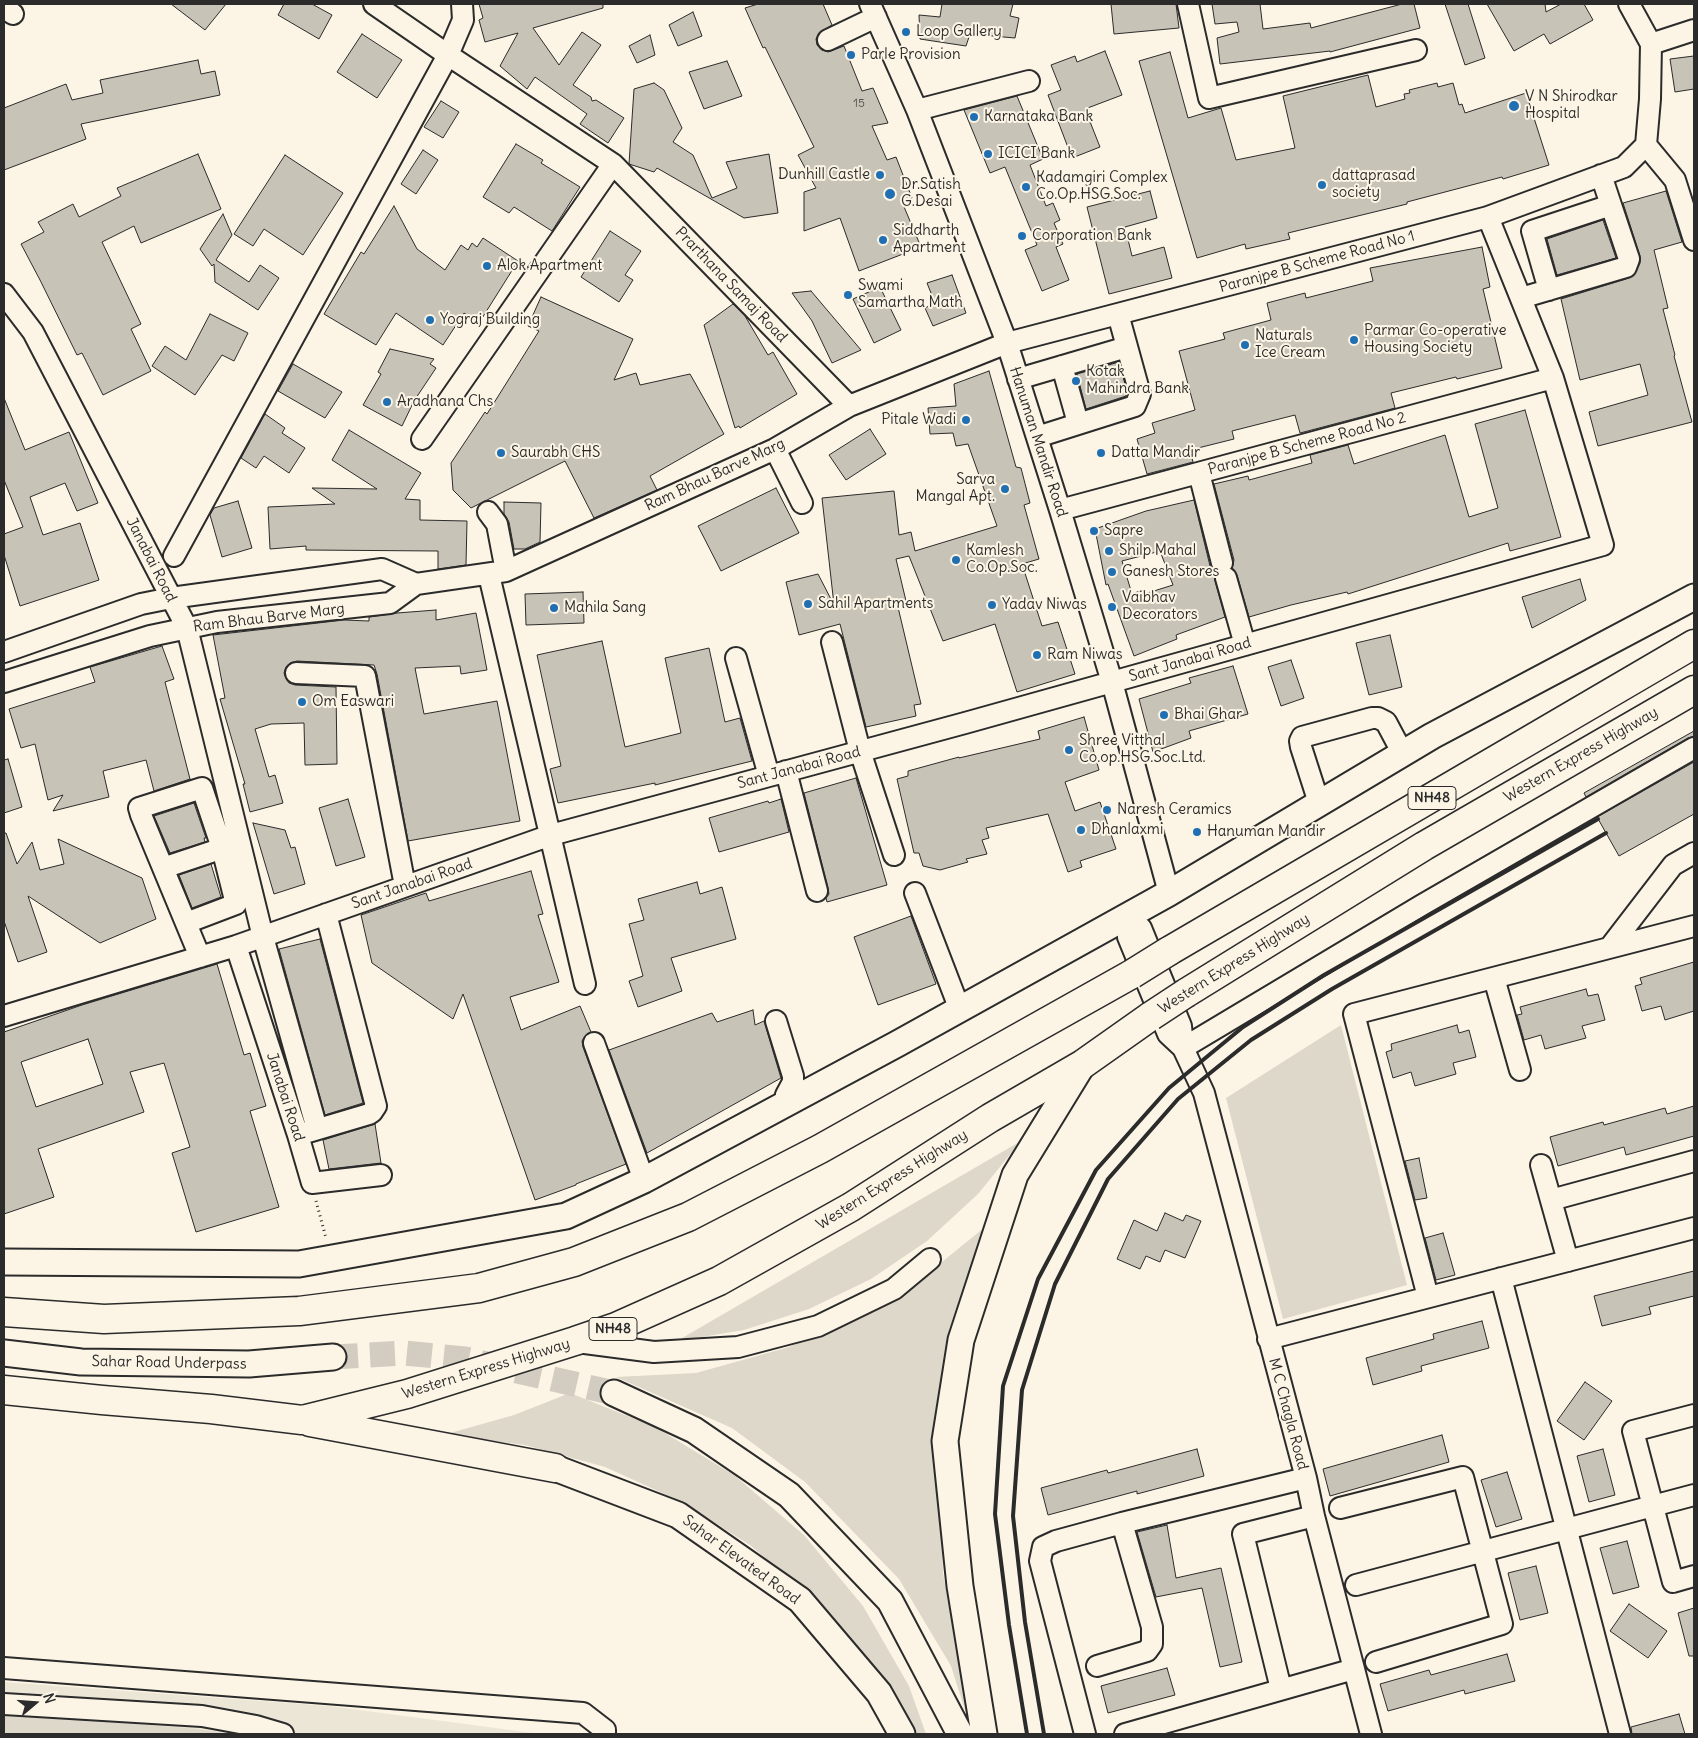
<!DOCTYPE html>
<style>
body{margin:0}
#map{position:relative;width:1698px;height:1738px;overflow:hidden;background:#fcf5e5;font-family:Delius,sans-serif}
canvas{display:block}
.frame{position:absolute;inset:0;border:5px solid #2b2b2b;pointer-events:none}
.north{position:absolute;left:10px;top:1678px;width:50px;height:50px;-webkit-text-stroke:4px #fcf5e5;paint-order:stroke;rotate:72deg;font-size:14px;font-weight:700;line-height:20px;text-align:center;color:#2b2b2b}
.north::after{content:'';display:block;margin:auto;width:18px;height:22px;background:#2b2b2b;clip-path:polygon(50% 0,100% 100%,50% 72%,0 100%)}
</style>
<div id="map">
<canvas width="1698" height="1738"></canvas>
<div class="frame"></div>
<div class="north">N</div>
</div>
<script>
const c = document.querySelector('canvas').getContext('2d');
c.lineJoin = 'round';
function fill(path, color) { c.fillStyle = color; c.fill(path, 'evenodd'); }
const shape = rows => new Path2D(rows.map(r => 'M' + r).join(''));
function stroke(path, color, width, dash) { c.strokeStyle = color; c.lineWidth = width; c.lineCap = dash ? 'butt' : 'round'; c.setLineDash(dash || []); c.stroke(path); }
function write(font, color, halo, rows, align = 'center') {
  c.font = font + ' Delius,sans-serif'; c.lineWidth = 4; c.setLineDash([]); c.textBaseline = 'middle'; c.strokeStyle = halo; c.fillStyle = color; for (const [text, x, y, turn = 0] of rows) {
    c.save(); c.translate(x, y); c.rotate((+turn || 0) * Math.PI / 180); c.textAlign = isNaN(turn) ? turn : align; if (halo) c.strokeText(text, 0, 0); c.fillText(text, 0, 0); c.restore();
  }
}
fill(shape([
 [4,1682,329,1706,541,1734,4,1734]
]), '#ece6d7');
fill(shape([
 [1341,1025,1407,1285,1283,1319,1226,1098],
 [1021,1141,978,1194,927,1241,871,1279,809,1309,744,1330,677,1341],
 [985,1227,949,1329,938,1409,943,1573,971,1729,951,1666,899,1579,805,1482,732,1428,616,1377,696,1373,789,1347,894,1301],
 [570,1393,655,1427,734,1475,804,1535,863,1606,909,1686,926,1734,913,1734,813,1599,750,1545,680,1501,605,1467,525,1445,443,1435,514,1415],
 [4,1715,24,1715,197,1729,229,1734,4,1734]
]), '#ded8ca');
const building = shape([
 [171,4,226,4,205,30,171,4],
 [284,4,312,4,332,15,319,39,278,15,284,4],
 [479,4,603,4,603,8,533,28,559,65,582,32,601,45,573,85,591,97,592,101,596,100,624,118,608,143,580,124,587,114,535,77,527,89,500,66,518,33,485,42,479,20,483,18,479,4],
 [758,4,823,4,832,25,819,33,816,39,817,45,822,50,828,52,844,46,862,91,873,88,888,123,872,126,887,160,896,157,912,198,902,202,921,247,859,271,840,218,804,231,804,192,816,188,798,155,814,147,765,47,763,48,745,8,758,4],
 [942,4,1013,4,1010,16,1019,18,1015,38,970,34,966,46,920,39,919,15,940,17,942,4],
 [1111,4,1176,4,1179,28,1114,34,1111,4],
 [1212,4,1260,4,1263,29,1310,23,1311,28,1402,4,1414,4,1420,28,1330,52,1330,51,1220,64,1217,38,1239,32,1237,22,1215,24,1212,4],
 [1445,4,1468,4,1485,58,1465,65,1445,4],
 [1487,4,1545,4,1546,12,1561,4,1584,4,1593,20,1550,44,1544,34,1514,51,1487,4],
 [693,12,702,36,678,46,669,25,693,12],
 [362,34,402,60,377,98,337,72,362,34],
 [650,35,655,55,637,63,629,46,650,35],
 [1105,51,1122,95,1085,109,1100,147,1072,158,1048,95,1061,90,1051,65,1075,56,1077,62,1105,51],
 [1170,52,1188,118,1221,108,1236,160,1295,148,1283,96,1368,75,1376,107,1405,99,1404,94,1410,93,1409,90,1437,83,1438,87,1453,83,1459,105,1462,104,1465,113,1526,93,1549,165,1503,179,1502,177,1407,202,1407,204,1288,233,1290,239,1246,249,1245,244,1197,258,1139,61,1170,52],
 [1694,56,1694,89,1675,92,1670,59,1694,56],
 [198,60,201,74,215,71,220,95,81,124,86,139,4,170,4,108,66,84,72,100,103,93,100,80,198,60],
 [727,61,742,96,704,109,689,72,727,61],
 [654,83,664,90,682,128,673,142,693,155,712,198,737,188,726,162,769,154,778,213,744,218,657,168,654,172,629,164,634,89,654,83],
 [1017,96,1043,159,1030,165,1046,206,1053,203,1060,220,1054,223,1063,244,1056,247,1069,280,1042,291,1025,250,1037,245,1005,167,990,173,964,110,1017,96],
 [441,101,459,112,443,138,424,127,441,101],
 [516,144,543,160,541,163,580,187,552,231,514,207,509,213,483,197,516,144],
 [423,150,438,160,416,194,401,184,423,150],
 [198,154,221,209,141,243,134,226,102,242,141,324,131,329,151,371,103,395,82,353,77,355,40,280,21,244,44,232,38,222,73,204,79,217,121,196,117,188,198,154],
 [285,155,343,193,303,255,264,229,253,246,234,234,285,155],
 [1150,191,1157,218,1125,227,1132,256,1164,247,1172,278,1109,294,1087,207,1150,191],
 [1666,191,1682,242,1654,250,1668,308,1663,309,1675,355,1674,356,1692,422,1598,446,1589,412,1648,395,1640,364,1580,380,1561,299,1629,278,1634,275,1640,263,1640,256,1623,203,1666,191],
 [394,206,417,249,445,270,461,245,468,250,472,243,477,247,483,238,518,261,479,323,464,313,443,345,396,313,376,345,324,314,361,252,364,254,394,206],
 [223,214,232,235,216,260,249,282,260,265,279,278,258,310,215,282,214,264,212,266,200,249,223,214],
 [1603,220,1616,258,1557,275,1547,239,1603,220],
 [610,231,641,251,625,275,633,280,619,302,581,277,610,231],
 [1482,247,1490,287,1483,289,1502,368,1457,379,1456,377,1391,393,1395,408,1304,432,1300,433,1295,415,1232,431,1234,439,1190,450,1193,462,1147,474,1137,439,1155,433,1152,423,1195,410,1179,351,1225,339,1223,333,1271,320,1267,303,1305,293,1306,298,1373,281,1370,268,1482,247],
 [952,275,966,313,933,326,925,308,935,303,927,283,952,275],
 [880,287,901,330,874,343,853,299,880,287],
 [811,291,861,350,832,363,812,321,792,293,811,291],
 [541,297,633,339,614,380,636,373,640,385,690,374,724,434,650,476,657,490,594,518,565,461,471,508,453,490,451,463,485,412,487,414,539,331,528,326,541,297],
 [733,304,745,316,768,355,773,352,797,394,740,428,739,426,735,428,704,325,733,304],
 [210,314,248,333,234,361,222,355,195,395,152,366,165,346,186,360,210,314],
 [390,349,434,359,430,364,436,368,414,401,402,426,363,405,381,374,378,372,390,349],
 [1119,362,1125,384,1126,396,1086,409,1077,374,1119,362],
 [293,364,342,392,325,418,278,391,293,364],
 [989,371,1016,467,1021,468,1030,503,1024,505,1039,559,1022,564,1042,626,1058,622,1075,674,1017,692,995,624,943,641,909,556,896,559,906,601,897,603,921,704,914,705,916,716,866,727,840,624,799,635,786,582,818,574,834,605,822,498,894,491,899,535,911,532,915,551,997,526,968,444,956,446,953,433,930,434,928,408,956,406,954,384,989,371],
 [4,398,25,450,69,432,98,503,77,511,65,483,30,497,43,535,80,523,99,580,20,606,4,555,4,534,23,527,4,480,4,398],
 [1525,410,1561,537,1510,551,1508,543,1348,594,1347,592,1291,605,1249,617,1237,575,1232,568,1234,560,1214,484,1248,476,1249,480,1312,463,1310,455,1348,445,1354,464,1445,435,1469,517,1498,508,1475,424,1525,410],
 [265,414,285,428,282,433,305,448,289,473,264,456,256,468,241,458,265,414],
 [870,429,886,454,846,480,829,455,870,429],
 [349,430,421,473,405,499,420,500,420,520,467,521,466,565,438,569,438,551,306,550,306,546,270,549,268,507,335,504,312,488,377,489,332,460,349,430],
 [776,488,799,533,721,571,698,526,776,488],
 [1194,500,1210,566,1216,573,1215,581,1225,617,1176,635,1177,639,1134,656,1108,584,1106,585,1095,529,1146,511,1194,500],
 [1160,551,1173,585,1141,595,1140,591,1132,594,1122,561,1160,551],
 [238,501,252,548,222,557,210,515,214,508,238,501],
 [504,502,541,503,540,542,525,549,514,549,509,522,504,514,504,502],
 [1580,579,1586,600,1532,628,1522,597,1580,579],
 [583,592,584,623,526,625,525,594,583,592],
 [436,610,436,620,476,613,487,670,461,674,460,666,415,668,424,714,497,701,520,821,408,841,377,674,374,665,297,661,290,663,286,667,284,673,286,679,289,683,295,685,336,687,337,764,305,765,304,723,271,724,255,729,269,777,275,775,283,803,250,812,243,784,245,784,220,699,225,698,213,635,344,620,369,621,369,617,397,613,436,610],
 [1390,635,1402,687,1369,695,1356,643,1390,635],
 [602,641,625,747,681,733,665,658,709,648,725,722,740,718,752,761,655,785,655,783,558,803,550,769,561,766,537,655,602,641],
 [162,646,174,679,165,682,190,779,154,791,146,760,103,771,109,797,53,811,63,795,48,800,35,744,21,748,9,709,95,682,90,667,162,646],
 [1291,660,1304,698,1281,706,1268,667,1291,660],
 [1233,666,1248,714,1189,731,1191,738,1153,752,1139,699,1191,683,1189,678,1233,666],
 [1084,717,1099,770,1065,782,1075,811,1100,802,1116,849,1080,861,1082,867,1068,872,1048,814,986,828,989,838,982,840,987,854,966,859,968,862,940,870,923,866,919,853,914,853,897,779,908,776,908,771,959,757,959,758,1040,739,1038,731,1084,717],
 [1694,731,1694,736,1688,738,1586,797,1584,793,1694,731],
 [8,759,22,807,4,813,4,760,8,759],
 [1694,762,1694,814,1619,856,1597,817,1694,762],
 [856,778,887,885,827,902,826,898,829,894,828,888,804,793,856,778],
 [348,799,365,857,336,866,319,808,348,799],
 [781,799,789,832,719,852,709,818,768,801,769,803,781,799],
 [194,803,206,838,204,838,205,842,170,853,154,816,194,803],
 [253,823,285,830,291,848,295,847,305,884,274,894,253,823],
 [4,833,6,833,17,864,32,842,40,870,64,864,58,839,142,878,156,919,100,943,28,896,47,952,18,962,4,921,4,833],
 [211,864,221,897,192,908,179,875,211,864],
 [531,871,543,914,538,915,559,982,510,997,521,1030,580,1006,591,1032,585,1036,582,1041,583,1047,626,1164,576,1184,576,1185,535,1200,463,994,453,1019,372,963,361,915,426,893,429,901,531,871],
 [697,882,700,894,722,887,736,939,671,958,682,991,638,1007,629,981,643,976,629,924,644,920,638,899,697,882],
 [911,916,936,984,878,1005,854,937,911,916],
 [320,939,363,1103,325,1115,279,949,320,939],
 [1694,962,1694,1011,1665,1020,1661,1006,1642,1011,1635,986,1642,984,1640,978,1694,962],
 [217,964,244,1055,250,1053,266,1106,250,1111,279,1207,196,1232,172,1153,190,1147,164,1063,130,1072,144,1112,38,1149,54,1197,4,1214,4,1032,82,1005,217,964],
 [88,1039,103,1084,36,1107,21,1062,88,1039],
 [1586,989,1588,996,1598,994,1605,1020,1582,1026,1586,1038,1545,1049,1541,1035,1524,1040,1517,1015,1522,1014,1520,1007,1586,989],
 [753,1010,755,1025,764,1021,781,1078,647,1153,609,1050,712,1013,717,1022,753,1010],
 [1457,1025,1459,1033,1469,1030,1476,1057,1453,1063,1456,1074,1415,1086,1411,1072,1393,1078,1386,1052,1392,1050,1391,1044,1457,1025],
 [1694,1106,1694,1136,1626,1155,1624,1147,1558,1166,1550,1137,1603,1122,1604,1125,1665,1108,1667,1114,1694,1106],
 [375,1124,381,1163,329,1169,323,1140,375,1124],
 [1419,1158,1427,1198,1415,1200,1405,1161,1419,1158],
 [1165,1213,1183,1221,1186,1215,1201,1221,1185,1258,1165,1250,1160,1262,1146,1256,1140,1269,1117,1259,1134,1220,1157,1231,1165,1213],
 [1443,1233,1455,1275,1436,1280,1425,1238,1443,1233],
 [1694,1271,1694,1296,1649,1307,1651,1314,1602,1326,1594,1296,1694,1271],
 [1482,1321,1489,1348,1421,1366,1422,1371,1373,1385,1366,1358,1434,1339,1433,1334,1482,1321],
 [1585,1382,1612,1401,1584,1440,1557,1421,1585,1382],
 [1442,1435,1449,1462,1330,1496,1323,1469,1442,1435],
 [1197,1449,1204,1476,1137,1494,1137,1491,1048,1515,1041,1488,1107,1470,1108,1473,1197,1449],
 [1603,1449,1615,1495,1589,1502,1577,1456,1603,1449],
 [1507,1472,1522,1519,1496,1527,1481,1480,1507,1472],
 [1167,1525,1176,1578,1221,1568,1242,1662,1220,1667,1202,1588,1156,1597,1137,1532,1167,1525],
 [1627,1541,1639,1587,1613,1594,1600,1548,1627,1541],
 [1536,1566,1548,1613,1520,1620,1508,1573,1536,1566],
 [1629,1604,1667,1631,1648,1658,1610,1631,1629,1604],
 [1694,1608,1694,1656,1689,1656,1678,1613,1694,1608],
 [1507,1654,1515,1681,1465,1694,1464,1690,1388,1711,1380,1684,1429,1670,1431,1675,1507,1654],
 [1167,1668,1175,1695,1108,1713,1101,1686,1167,1668],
 [1679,1714,1685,1734,1632,1734,1631,1727,1679,1714]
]);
fill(building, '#c8c3b7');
stroke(building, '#2b2b2b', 1);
stroke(shape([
 [333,1357,405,1353,465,1359,614,1393]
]), '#d2cdc0', 25, [25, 12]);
const minor = shape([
 [374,4,448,55,613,164,849,406],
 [870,4,917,110,1007,343,1060,510,1112,682,1169,893],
 [1188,4,1209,98,1416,50],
 [1629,4,1651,44],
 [4,8,13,14],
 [828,40,876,17],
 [917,110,1029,81],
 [1646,145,1675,180,1694,240],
 [1549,290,1532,231,1611,205],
 [4,294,33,332,187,628,263,937,317,1129],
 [1521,298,1626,267,1629,259,1601,175],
 [1062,366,1078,423],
 [1018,379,1127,347],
 [1037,437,1135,406,1140,394,1118,314],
 [422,439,613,164],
 [775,449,802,503],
 [1199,473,1222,563],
 [1060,510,1553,378],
 [488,512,497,524,506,571],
 [174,556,448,55,463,20,462,4],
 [489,575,585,984],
 [1226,578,1245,645],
 [832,642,860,751,894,855],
 [4,652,141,604,171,598,382,569,416,584],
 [736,658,769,776],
 [296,673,365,676,405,886],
 [4,682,150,636,217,622,390,603,416,584,506,571,775,449,849,406,1007,343,1488,217,1624,167,1646,145,1650,99,1651,44,1694,30],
 [786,771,817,891],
 [1319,803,1301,747,1300,741,1302,737,1372,718,1378,718,1386,722,1403,754],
 [163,868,235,844],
 [915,893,960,1010],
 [1127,916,1141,928,1181,1026,1183,1048,1204,1093,1306,1478,1314,1516,1371,1734],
 [1127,916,1128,937,1168,1034,1183,1048],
 [186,923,236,904,222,848,202,788,139,808,141,815,200,957],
 [236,946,298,1135,312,1183,381,1175],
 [1610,947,1673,865,1694,853],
 [1494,978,1520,1070],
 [4,1016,236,946,551,835,965,723,1603,545,1553,378,1488,217],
 [776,1021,793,1076,793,1082,786,1095,790,1102],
 [594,1043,644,1180],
 [1183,1048,1422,905,1694,748],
 [305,1133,369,1114,372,1112,376,1106,326,914],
 [1541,1165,1568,1261],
 [1551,1200,1694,1161],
 [1501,1278,1620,1734],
 [1428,1297,1354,1014,1694,926],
 [1268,1339,1694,1228],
 [577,1342,654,1352,738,1347,818,1326,894,1289,930,1259],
 [1694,1415,1633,1431,1673,1582,1694,1576],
 [1340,1508,1463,1477,1502,1624,1376,1662],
 [1356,1585,1694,1495],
 [1097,1666,1147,1651,1152,1644,1152,1627,1122,1523],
 [4,1668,583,1713,605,1730,605,1734],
 [1281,1689,1243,1534,1314,1516],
 [4,1704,202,1716,256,1726,283,1734],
 [1085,1734,1040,1561,1043,1547,1056,1541,1122,1523,1306,1478],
 [1125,1734,1354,1669]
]);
const major = shape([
 [4,1262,299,1264,566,1216,644,1180,897,1044,1169,893,1432,736,1694,597],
 [4,1353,81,1362,249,1364,333,1357],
 [614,1393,694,1430,789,1495,890,1601,960,1734],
 [555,1468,678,1515,800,1600,879,1693,902,1734],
 [984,1734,960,1586,945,1441,961,1340,1015,1175,1083,1064]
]);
const highway = shape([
 [1169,951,1694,644],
 [1186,993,1424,846,1694,690],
 [4,1312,104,1319,299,1311,479,1288,574,1262,688,1217,820,1149,1132,974],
 [4,1390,102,1400,211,1409,302,1420,407,1394,575,1341,616,1327,719,1281,851,1207,990,1118,1083,1064,1151,1016],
 [310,1422,555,1468]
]);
stroke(minor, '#2b2b2b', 24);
stroke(major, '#2b2b2b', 29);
stroke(highway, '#2b2b2b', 31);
stroke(shape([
 [316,1201,326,1238]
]), '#2b2b2b', 3, [1, 4]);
stroke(minor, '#fcf5e5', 20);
stroke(major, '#fcf5e5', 25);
stroke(highway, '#fcf5e5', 28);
stroke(shape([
 [1027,1734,1009,1625,995,1514,1003,1386,1038,1279,1096,1170,1169,1088,1243,1027,1324,975,1598,819],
 [1044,1734,1025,1622,1013,1516,1022,1390,1055,1284,1108,1179,1178,1099,1251,1040,1332,989,1606,833]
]), '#2b2b2b', 4);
const highwayBridge = shape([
 [1132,974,1169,951],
 [1151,1016,1186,993]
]);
stroke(highwayBridge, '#2b2b2b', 31, []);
stroke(highwayBridge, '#fcf5e5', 28);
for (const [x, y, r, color] of [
 [906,32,5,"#1f6fb2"],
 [851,55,5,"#1f6fb2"],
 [1514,106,6,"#1f6fb2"],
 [974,117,5,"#1f6fb2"],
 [988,154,5,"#1f6fb2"],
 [880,175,5,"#1f6fb2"],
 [1322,185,5,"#1f6fb2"],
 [1026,187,5,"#1f6fb2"],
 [890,194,6,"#1f6fb2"],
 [1022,236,5,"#1f6fb2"],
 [883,240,5,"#1f6fb2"],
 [487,266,5,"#1f6fb2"],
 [848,295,5,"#1f6fb2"],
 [430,320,5,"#1f6fb2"],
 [1354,340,5,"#1f6fb2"],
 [1245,345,5,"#1f6fb2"],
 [1076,381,5,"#1f6fb2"],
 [387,402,5,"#1f6fb2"],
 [966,420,5,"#1f6fb2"],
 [501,453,5,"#1f6fb2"],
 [1101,453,5,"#1f6fb2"],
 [1005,489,5,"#1f6fb2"],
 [1094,531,5,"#1f6fb2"],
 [1109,551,5,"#1f6fb2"],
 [956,560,5,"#1f6fb2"],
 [1112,572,5,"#1f6fb2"],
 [808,604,5,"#1f6fb2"],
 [992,605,5,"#1f6fb2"],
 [1112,607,5,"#1f6fb2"],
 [554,608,5,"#1f6fb2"],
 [1037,655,5,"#1f6fb2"],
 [302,702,5,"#1f6fb2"],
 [1164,715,5,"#1f6fb2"],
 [1069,750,5,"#1f6fb2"],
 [1107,810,5,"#1f6fb2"],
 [1081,830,5,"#1f6fb2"],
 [1197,832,5,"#1f6fb2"]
]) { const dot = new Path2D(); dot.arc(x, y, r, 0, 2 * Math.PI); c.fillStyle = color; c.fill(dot); stroke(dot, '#fcf5e5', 2); }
write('12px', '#52514e', null, [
 ["15",859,104]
]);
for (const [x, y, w] of [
 [1432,798,48],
 [613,1329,48]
]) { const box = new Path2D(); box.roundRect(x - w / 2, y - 11.5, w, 23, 4); c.fillStyle = '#fcf5e5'; c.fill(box); stroke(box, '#2b2b2b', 1); }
write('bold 14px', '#2b2b2b', null, [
 ["NH48",1432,798],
 ["NH48",613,1329]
]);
write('15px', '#2b2b2b', '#fcf5e5', [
 ["Loop Gallery",916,32],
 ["Parle Provision",861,55],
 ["V N Shirodkar",1525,97],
 ["Hospital",1525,114],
 ["Karnataka Bank",984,117],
 ["ICICI Bank",998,154],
 ["Dunhill Castle",870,175,"right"],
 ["dattaprasad",1332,176],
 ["society",1332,193],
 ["Kadamgiri Complex",1036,178],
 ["Co.Op.HSG.Soc.",1036,195],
 ["Dr.Satish",901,185],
 ["G.Desai",901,202],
 ["Siddharth",893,231],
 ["Apartment",893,248],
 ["Corporation Bank",1032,236],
 ["Alok Apartment",497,266],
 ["Swami",858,286],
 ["Samartha Math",858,303],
 ["Yograj Building",440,320],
 ["Parmar Co-operative",1364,331],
 ["Housing Society",1364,348],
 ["Naturals",1255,336],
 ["Ice Cream",1255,353],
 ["Kotak",1086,372],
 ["Mahindra Bank",1086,389],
 ["Aradhana Chs",397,402],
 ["Pitale Wadi",956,420,"right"],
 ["Saurabh CHS",511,453],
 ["Datta Mandir",1111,453],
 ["Sarva",995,480,"right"],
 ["Mangal Apt.",995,497,"right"],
 ["Sapre",1104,531],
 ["Kamlesh",966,551],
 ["Co.Op.Soc.",966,568],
 ["Shilp Mahal",1119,551],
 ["Ganesh Stores",1122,572],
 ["Vaibhav",1122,598],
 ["Decorators",1122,615],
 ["Sahil Apartments",818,604],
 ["Yadav Niwas",1002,605],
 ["Mahila Sang",564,608],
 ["Ram Niwas",1047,655],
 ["Om Easwari",312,702],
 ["Bhai Ghar",1174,715],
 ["Shree Vitthal",1079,741],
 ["Co.op.HSG.Soc.Ltd.",1079,758],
 ["Naresh Ceramics",1117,810],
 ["Dhanlaxmi",1091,830],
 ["Hanuman Mandir",1207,832]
], 'left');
write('15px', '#2b2b2b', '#fcf5e5', [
 ["Paranjpe B Scheme Road No 1",1317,262,-15],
 ["Prarthana Samaj Road",731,285,46],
 ["Hanuman Mandir Road",1038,442,72],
 ["Paranjpe B Scheme Road No 2",1307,444,-15],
 ["Ram Bhau Barve Marg",715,475,-25],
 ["Janabai Road",151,560,63],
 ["Ram Bhau Barve Marg",269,618,-7],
 ["Sant Janabai Road",1190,660,-16],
 ["Western Express Highway",1581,755,-30],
 ["Sant Janabai Road",799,768,-15],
 ["Sant Janabai Road",412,884,-19],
 ["Western Express Highway",1234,964,-32],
 ["Janabai Road",285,1097,72],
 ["Western Express Highway",892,1180,-32],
 ["Sahar Road Underpass",169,1363,1],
 ["Western Express Highway",486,1369,-17],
 ["M C Chagla Road",1288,1414,75],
 ["Sahar Elevated Road",741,1560,36]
]);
</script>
